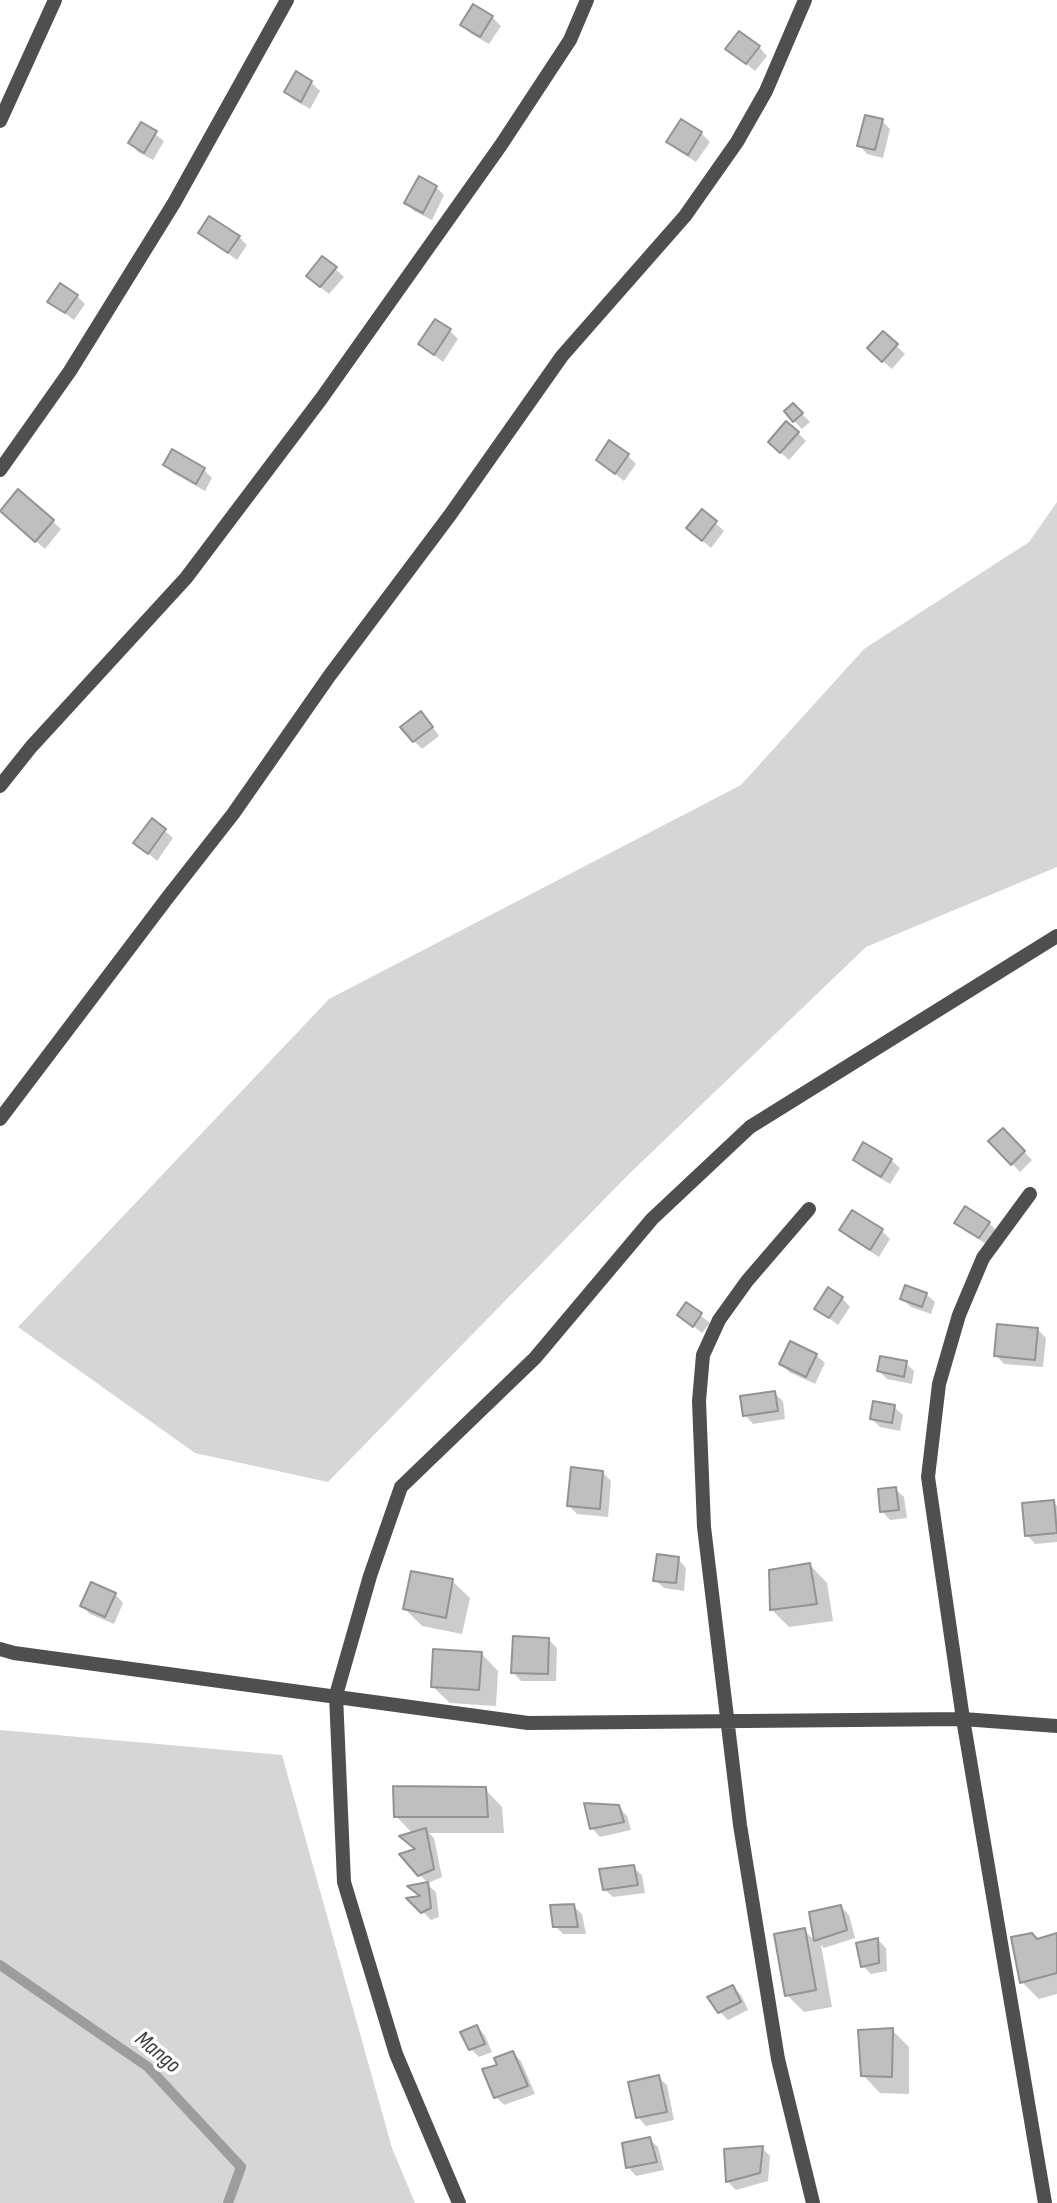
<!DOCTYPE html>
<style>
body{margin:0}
canvas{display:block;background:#fff}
</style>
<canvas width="1057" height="2203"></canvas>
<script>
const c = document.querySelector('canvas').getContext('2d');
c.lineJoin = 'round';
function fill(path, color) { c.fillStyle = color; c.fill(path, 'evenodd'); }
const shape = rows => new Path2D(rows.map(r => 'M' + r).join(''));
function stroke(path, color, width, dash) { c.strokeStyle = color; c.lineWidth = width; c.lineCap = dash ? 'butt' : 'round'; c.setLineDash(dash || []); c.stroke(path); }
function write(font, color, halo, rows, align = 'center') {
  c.font = font + ' "Sofia Sans Condensed",sans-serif'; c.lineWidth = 7; c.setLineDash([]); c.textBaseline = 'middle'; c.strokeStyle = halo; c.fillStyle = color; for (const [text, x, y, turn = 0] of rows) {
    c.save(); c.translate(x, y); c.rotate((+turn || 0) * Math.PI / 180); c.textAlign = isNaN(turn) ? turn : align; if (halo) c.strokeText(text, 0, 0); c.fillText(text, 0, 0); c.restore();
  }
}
fill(shape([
 [1057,502,1057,867,866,947,628,1175,328,1482,195,1453,18,1327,329,999,741,785,864,649,1029,542],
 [0,1730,282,1755,392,2148,415,2203,0,2203]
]), '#d6d6d6');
fill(shape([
 [474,6,492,17,501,26,489,44,470,33,462,25],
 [759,47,767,56,755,71,728,49],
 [311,82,320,91,310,109,294,100,286,92],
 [882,121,890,129,883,158,867,154,859,145],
 [682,122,701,133,710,142,696,162,677,150,668,142],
 [142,124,164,141,153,160,138,152,130,143],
 [436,187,444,195,432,220,414,211,406,203],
 [200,233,239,237,247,245,237,260],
 [323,258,344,277,329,294,316,284],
 [77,296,85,304,74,320,50,302],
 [450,331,458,339,443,362,420,344],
 [883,333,905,354,892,369,878,357],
 [793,405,810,422,802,429,794,421],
 [798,433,806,441,789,460,778,450],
 [628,456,636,464,624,481,598,460],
 [165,465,204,470,212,478,205,491,173,473],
 [19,491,61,529,45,549,10,519],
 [702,511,724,531,711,548,697,536],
 [429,722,439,736,422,749,414,741],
 [152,820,173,838,157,861,135,842],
 [1003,1130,1032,1160,1020,1172,991,1141],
 [864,1145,891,1160,900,1168,890,1184,863,1168,855,1160],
 [956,1222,989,1223,997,1231,988,1245,965,1231],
 [841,1230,882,1231,890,1239,879,1257,849,1238],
 [926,1294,935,1302,931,1314,911,1307,902,1299],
 [842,1298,850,1307,838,1325,817,1309],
 [686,1304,710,1323,702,1333,679,1314],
 [1038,1330,1046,1338,1043,1367,1004,1364,996,1355],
 [790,1343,816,1355,825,1363,815,1384,789,1372,781,1363],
 [906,1363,914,1371,912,1384,887,1379,879,1371],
 [774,1393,783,1401,785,1419,753,1424,745,1415],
 [894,1407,903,1415,900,1431,880,1427,872,1419],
 [603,1473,611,1481,608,1517,577,1514,569,1506],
 [895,1489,904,1497,907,1518,890,1520,882,1511],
 [1053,1502,1057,1506,1057,1542,1035,1544,1027,1535],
 [678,1559,686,1568,684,1591,664,1588,655,1580],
 [810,1565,827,1583,833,1621,789,1627,772,1610],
 [452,1581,470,1598,462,1634,422,1626,405,1609],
 [115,1594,123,1603,114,1624,90,1614,82,1606],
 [548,1639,557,1648,556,1681,521,1681,513,1672],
 [481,1653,498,1671,496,1706,450,1703,432,1686],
 [485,1789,502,1807,504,1833,429,1833,434,1838,442,1877,428,1883,419,1874,417,1850,413,1834,396,1816],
 [619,1807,627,1816,631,1830,600,1837,592,1828],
 [633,1867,642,1875,645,1893,613,1897,604,1889],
 [427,1884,436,1892,439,1917,431,1920,410,1899,422,1898],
 [573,1906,582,1914,586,1934,563,1934,555,1926],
 [841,1907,849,1915,855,1938,824,1948,821,1945,832,2007,804,2012,787,1995,804,1930,816,1942,811,1913],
 [1057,1934,1057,1994,1039,1999,1022,1982,1038,1941],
 [878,1940,886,1948,887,1971,871,1974,863,1966],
 [733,1987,741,1995,748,2010,728,2020,720,2012],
 [477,2027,485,2036,492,2052,479,2057,471,2049],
 [892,2030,909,2047,909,2094,880,2093,863,2075],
 [513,2053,521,2061,535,2094,504,2105,496,2097],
 [658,2077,667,2085,674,2120,646,2126,638,2117],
 [649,2139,658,2147,664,2170,636,2176,628,2167],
 [762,2148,770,2156,768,2181,736,2190,728,2182,726,2151]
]), '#0003');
stroke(shape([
 [0,1965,148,2067,241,2167,228,2203]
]), '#9d9d9d', 10);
const building = shape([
 [473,4,493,16,480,37,460,25,473,4],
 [739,31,760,46,746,64,725,49,739,31],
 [296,71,312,81,301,102,284,92,296,71],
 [865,115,883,119,875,150,857,146,865,115],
 [681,119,702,132,688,155,666,142,681,119],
 [141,122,157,131,144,153,128,143,141,122],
 [419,176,437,186,423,213,404,203,419,176],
 [209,216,240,236,228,253,198,233,209,216],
 [322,256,337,267,320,287,306,276,322,256],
 [60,283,78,295,65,313,47,302,60,283],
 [435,319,451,329,434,355,418,344,435,319],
 [883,331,898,344,882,362,867,348,883,331],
 [793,403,803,413,793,422,784,411,793,403],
 [786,421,799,432,780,453,768,442,786,421],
 [609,440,629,454,615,474,596,460,609,440],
 [172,449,205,468,196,484,163,465,172,449],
 [18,489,54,520,35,542,0,511,18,489],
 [702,509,717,521,702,541,686,528,702,509],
 [421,711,433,727,413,742,400,727,421,711],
 [152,818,166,829,148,854,133,843,152,818],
 [1003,1128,1025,1151,1011,1165,988,1141,1003,1128],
 [863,1142,892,1159,881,1177,853,1160,863,1142],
 [965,1206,990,1222,979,1238,954,1223,965,1206],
 [852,1210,883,1229,870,1250,839,1230,852,1210],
 [905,1285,927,1293,922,1307,900,1299,905,1285],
 [828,1287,843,1297,829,1318,814,1309,828,1287],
 [686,1302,702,1313,693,1327,677,1315,686,1302],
 [997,1324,1038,1328,1035,1360,994,1356,997,1324],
 [790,1341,817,1354,806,1377,779,1364,790,1341],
 [880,1356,907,1361,904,1377,877,1371,880,1356],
 [775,1391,778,1411,743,1416,740,1396,775,1391],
 [873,1401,895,1405,892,1423,870,1419,873,1401],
 [571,1467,603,1471,600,1509,567,1506,571,1467],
 [896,1487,899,1510,880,1512,878,1489,896,1487],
 [1054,1500,1057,1533,1025,1536,1022,1503,1054,1500],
 [657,1554,679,1557,676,1583,653,1581,657,1554],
 [810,1563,817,1604,770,1610,769,1570,810,1563],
 [411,1571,453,1579,446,1618,403,1609,411,1571],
 [91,1582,116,1593,105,1617,80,1606,91,1582],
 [513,1636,549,1638,548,1674,511,1673,513,1636],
 [433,1649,482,1652,479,1690,431,1687,433,1649],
 [393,1786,486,1787,488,1817,394,1817,393,1786],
 [584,1803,619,1805,624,1822,590,1829,584,1803],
 [426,1828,434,1869,418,1876,399,1854,415,1849,399,1836,426,1828],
 [634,1865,638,1885,603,1890,599,1869,634,1865],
 [428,1882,431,1908,421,1913,406,1898,420,1896,407,1886,428,1882],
 [574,1904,578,1927,553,1927,550,1905,574,1904],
 [841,1905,847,1930,814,1941,809,1912,841,1905],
 [805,1928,816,1990,785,1996,774,1934,805,1928],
 [1032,1933,1037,1939,1057,1933,1057,1973,1020,1983,1011,1937,1032,1933],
 [878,1938,879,1963,861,1967,856,1943,878,1938],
 [733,1985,741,2002,718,2013,707,1997,733,1985],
 [477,2025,485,2044,469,2050,460,2032,477,2025],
 [893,2028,892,2077,861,2076,858,2030,893,2028],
 [513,2051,528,2086,494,2098,482,2069,497,2065,494,2058,513,2051],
 [659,2075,667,2112,636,2118,628,2082,659,2075],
 [650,2137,657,2162,626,2168,622,2143,650,2137],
 [763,2146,760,2173,726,2182,724,2149,763,2146]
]);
fill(building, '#bfbfbf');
stroke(building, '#939393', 2);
stroke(shape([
 [0,121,55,0],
 [0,470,70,371,174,203,287,0],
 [0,786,31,747,186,578,321,399,501,145,570,40,587,0],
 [0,1119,168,897,233,814,330,675,450,515,562,356,685,216,737,142,766,91,805,0],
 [1030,1194,983,1258,959,1315,939,1384,928,1477,963,1719,1045,2203],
 [809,1209,747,1281,719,1320,703,1355,699,1401,704,1527,740,1825,778,2059,813,2203],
 [0,1649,14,1653,528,1723,963,1719,1057,1726],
 [459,2203,396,2054,344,1882,336,1695,370,1576,401,1487,535,1358,652,1219,750,1127,1057,936]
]), '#4f4f4f', 14);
write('italic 23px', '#3e3e3e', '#fff', [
 ["Mango",157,2053,40]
]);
</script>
